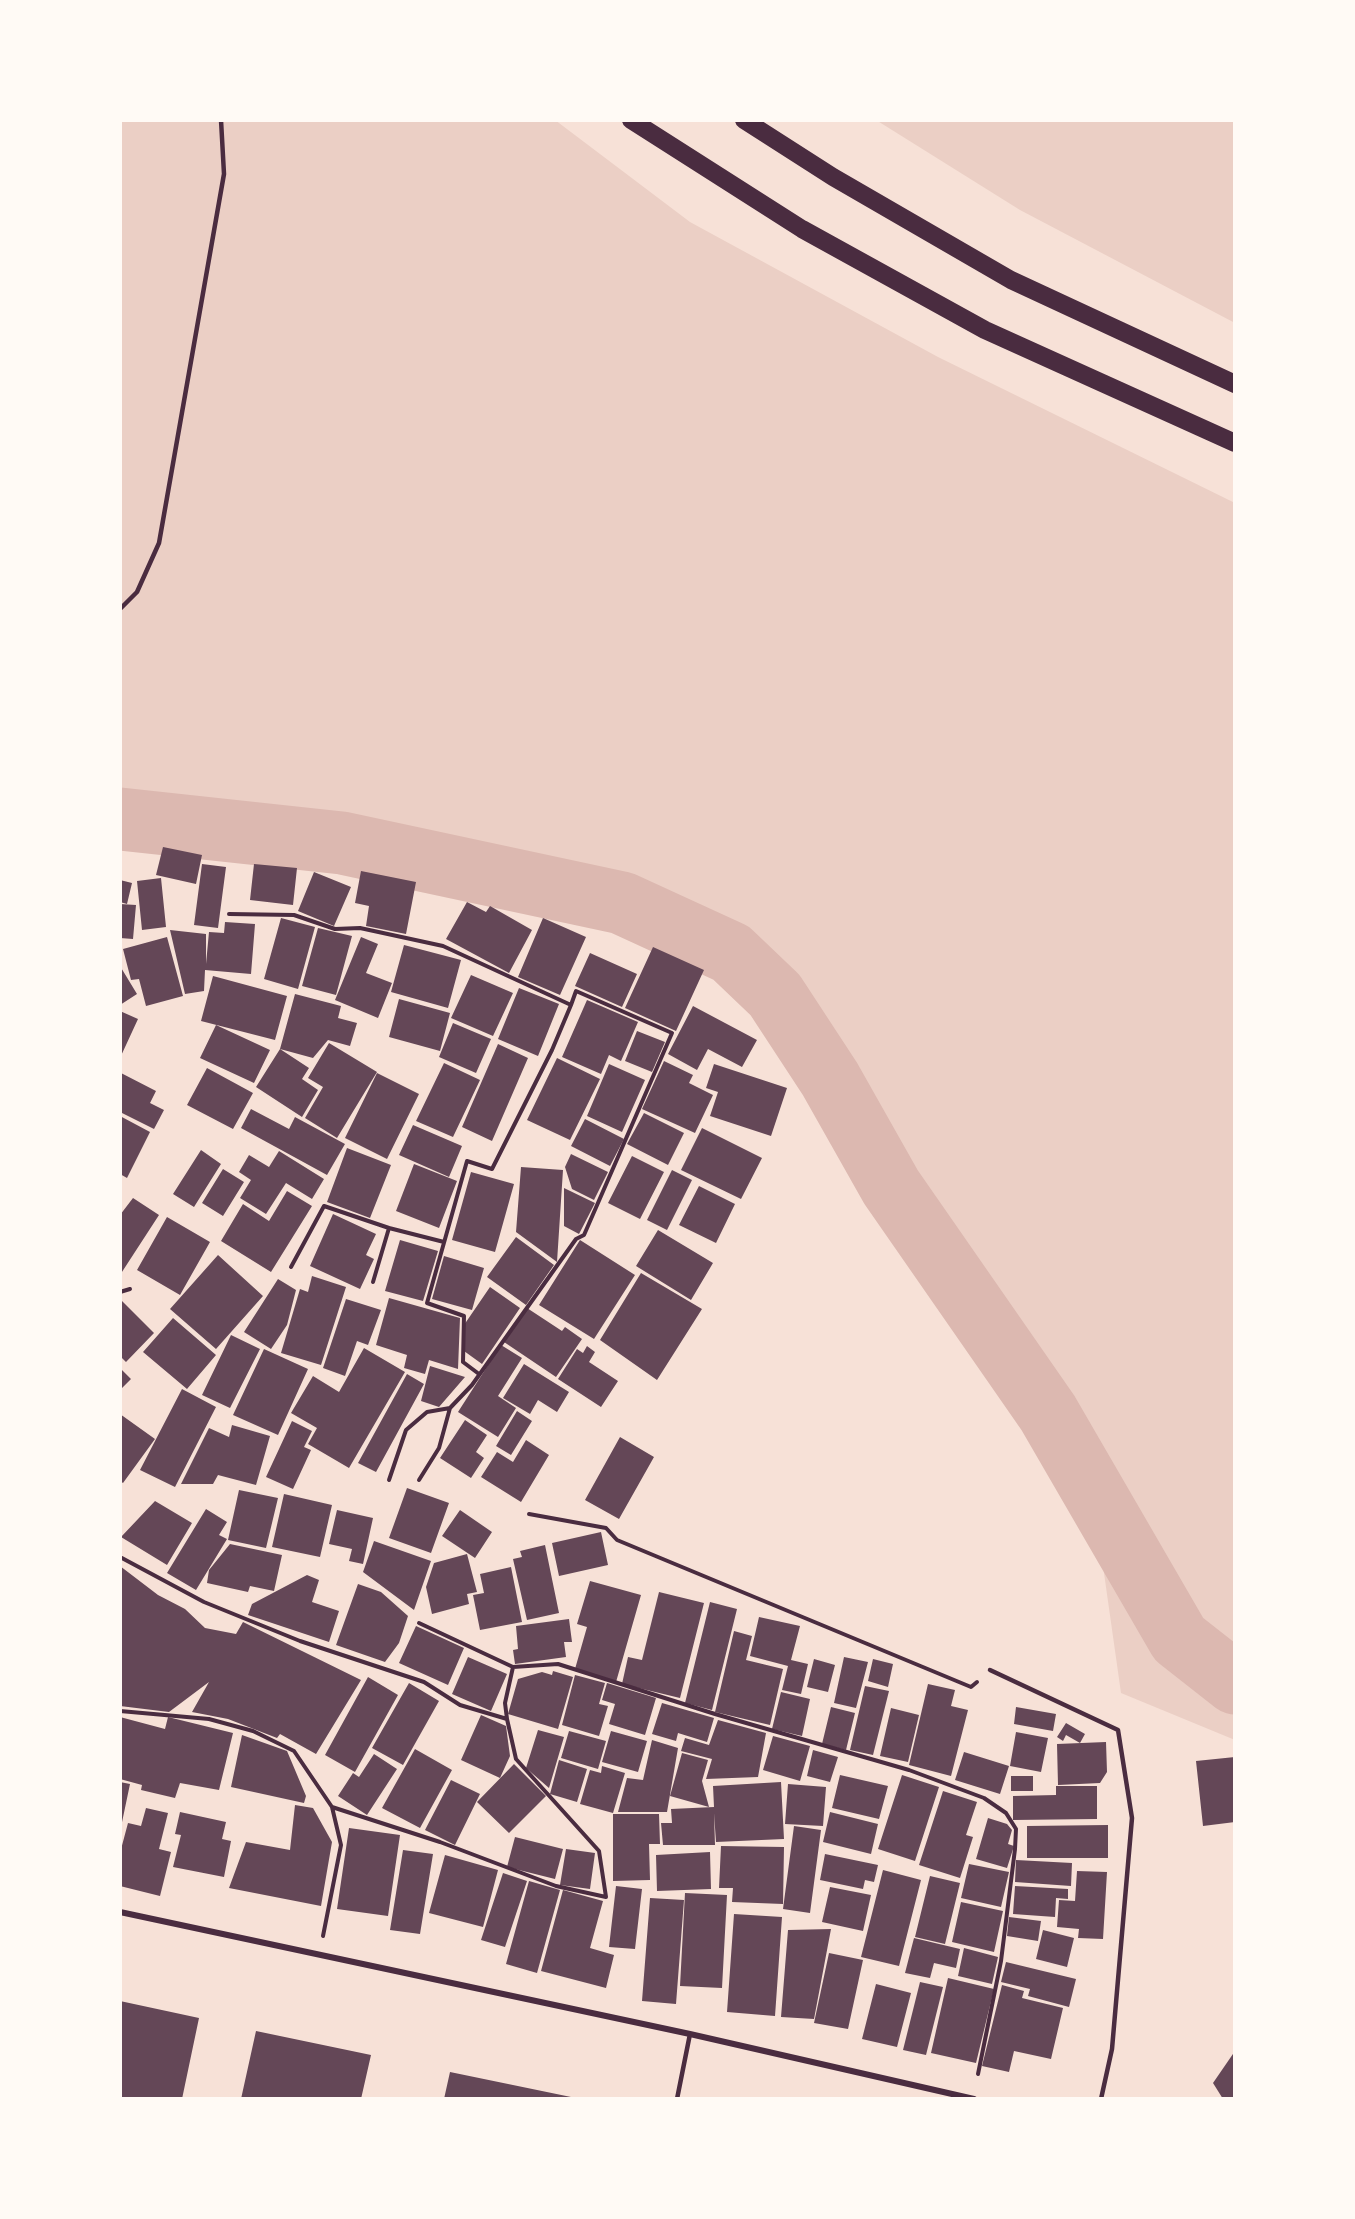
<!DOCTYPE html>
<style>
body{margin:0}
#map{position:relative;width:1355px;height:2219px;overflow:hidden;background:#f7e1d7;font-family:Overpass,sans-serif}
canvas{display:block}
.frame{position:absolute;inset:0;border:122px solid #fffaf5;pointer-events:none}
</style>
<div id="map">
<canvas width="1355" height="2219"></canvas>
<div class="frame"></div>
</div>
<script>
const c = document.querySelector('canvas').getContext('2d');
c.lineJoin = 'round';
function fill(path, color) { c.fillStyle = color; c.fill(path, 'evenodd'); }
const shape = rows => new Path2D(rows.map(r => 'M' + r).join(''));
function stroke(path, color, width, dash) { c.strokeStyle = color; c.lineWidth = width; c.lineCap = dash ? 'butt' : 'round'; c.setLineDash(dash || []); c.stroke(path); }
fill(shape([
 [120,120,555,120,690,222,938,357,1235,503,1235,1740,1121,1693,1103,1566,1020,1406,811,1096,756,1004,723,964,639,928,550,901,233,839,120,829],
 [876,120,1235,120,1235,323,1020,210]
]), '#ebcfc5');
stroke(shape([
 [120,819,342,843,622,903,731,953,775,995,830,1079,891,1187,1048,1413,1179,1639,1235,1683]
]), '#dcb8b0', 63);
fill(shape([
 [163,847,202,855,196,884,156,875],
 [202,864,226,867,218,928,194,925],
 [254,864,297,868,293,905,250,900],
 [361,871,416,882,406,934,366,926,369,906,355,903],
 [314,872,351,887,334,926,298,911],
 [161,878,166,927,142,930,137,881],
 [120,880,132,883,127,904,120,902],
 [467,902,486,912,490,906,532,930,509,973,446,939],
 [120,904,136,905,133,939,120,938],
 [281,918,315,927,298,989,264,979],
 [543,918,586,937,560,995,518,977],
 [225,922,255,924,251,974,205,970,204,991,185,994,170,930,206,934,206,964,209,932,224,933],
 [318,928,352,936,336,995,302,986],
 [167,937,183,996,146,1006,139,979,131,980,123,949],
 [361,937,378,944,366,973,392,983,378,1018,335,1000],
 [404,945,461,960,448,1008,391,992],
 [653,947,704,970,676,1031,625,1008],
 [590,953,637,974,622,1007,575,986],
 [120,966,137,994,120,1005],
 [471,975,513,993,493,1036,451,1018],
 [213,976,287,996,275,1040,201,1021],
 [519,988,559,1004,538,1056,498,1039],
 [295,994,341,1006,338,1018,357,1023,350,1046,328,1040,313,1058,280,1049],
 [399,999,450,1013,440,1051,389,1037],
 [587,1000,638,1022,621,1061,609,1055,601,1074,562,1057],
 [693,1006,757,1040,742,1067,708,1049,697,1070,668,1054],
 [120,1011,138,1019,120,1058],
 [453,1023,491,1039,476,1073,439,1057],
 [216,1025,270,1050,254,1083,200,1058],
 [637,1031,665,1042,652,1072,625,1061],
 [329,1043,377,1072,337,1138,305,1118,323,1087,308,1078],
 [498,1044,528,1058,492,1141,462,1127],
 [280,1049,309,1068,302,1079,318,1090,302,1117,256,1087],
 [557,1058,600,1079,570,1140,527,1120],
 [664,1061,693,1075,689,1083,713,1095,695,1133,642,1109],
 [444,1063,480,1080,453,1137,416,1121],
 [609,1064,645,1080,622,1132,587,1116],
 [714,1064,787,1088,771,1136,710,1116,718,1092,706,1088],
 [207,1068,253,1093,233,1129,187,1105],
 [121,1073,156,1091,150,1103,164,1110,154,1129,120,1112],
 [377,1073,419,1094,387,1159,345,1138],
 [251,1109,289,1129,295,1117,345,1144,327,1175,241,1128],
 [644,1113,684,1133,668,1165,627,1144],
 [120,1116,150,1132,127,1178,120,1174],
 [585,1119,624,1139,610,1166,571,1146],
 [413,1125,462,1146,449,1177,399,1155],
 [702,1128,762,1158,741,1199,681,1170],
 [347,1148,391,1165,370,1218,327,1202],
 [201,1150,221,1164,194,1207,173,1194],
 [279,1151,324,1179,312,1199,286,1183,266,1214,240,1198,251,1180,239,1172,249,1155,269,1167],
 [571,1154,608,1172,594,1200,572,1189,565,1167],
 [632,1156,664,1172,640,1219,608,1203],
 [414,1164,457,1181,439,1228,396,1211],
 [521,1167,563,1170,557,1262,516,1232],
 [223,1169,244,1182,223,1216,202,1203],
 [672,1170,692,1180,667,1230,647,1220],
 [471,1172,514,1184,495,1252,452,1240],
 [699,1186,735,1204,716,1243,679,1225],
 [564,1188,595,1203,579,1234,564,1226],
 [287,1191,312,1206,271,1272,221,1241,243,1204,269,1221],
 [133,1198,159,1215,120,1275,120,1215],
 [333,1214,376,1234,366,1255,374,1259,360,1289,310,1266],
 [167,1217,210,1242,180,1295,137,1270],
 [658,1230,713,1263,691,1300,636,1266],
 [516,1237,554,1265,526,1305,487,1277],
 [400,1240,438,1251,423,1301,385,1291],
 [580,1240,635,1275,594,1339,539,1305],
 [218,1255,263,1296,216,1349,170,1309],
 [444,1256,484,1268,472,1310,432,1299],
 [641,1273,702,1309,657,1380,600,1340],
 [312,1276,346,1287,321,1365,281,1353,300,1289,308,1292],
 [278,1279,296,1290,287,1325,271,1349,244,1332],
 [490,1287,520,1308,482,1364,464,1351,464,1325],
 [389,1298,460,1318,458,1369,429,1360,425,1374,404,1368,407,1355,376,1345],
 [120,1299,154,1333,126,1362,120,1356],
 [346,1299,381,1310,368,1345,357,1341,345,1376,323,1368],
 [527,1308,562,1331,565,1327,582,1339,556,1377,504,1342],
 [173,1318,216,1355,187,1389,143,1352],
 [231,1335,260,1349,230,1408,202,1395],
 [501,1345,522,1358,498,1396,516,1408,498,1437,458,1412],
 [587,1346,595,1352,589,1362,618,1381,601,1407,558,1379,577,1349,583,1353],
 [364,1348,405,1372,349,1468,308,1444,317,1428,291,1413,313,1376,339,1392],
 [264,1349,308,1369,278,1435,233,1415],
 [524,1364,569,1392,557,1412,538,1400,530,1414,503,1398],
 [430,1366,465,1377,439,1407,421,1401],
 [120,1368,131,1379,120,1390],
 [407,1374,424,1384,376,1472,358,1463],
 [182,1389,216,1407,175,1487,140,1470],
 [517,1411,532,1421,511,1455,496,1446],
 [120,1414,155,1439,123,1483,120,1481],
 [465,1420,487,1435,476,1452,484,1458,471,1478,440,1458],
 [292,1421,312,1431,304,1447,311,1450,293,1489,266,1477],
 [232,1425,270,1436,256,1485,218,1475,213,1484,181,1484,209,1428,229,1437],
 [620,1437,654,1457,619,1519,585,1500],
 [526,1440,549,1455,521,1502,481,1477,497,1452,513,1462],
 [407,1488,449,1503,431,1553,389,1538],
 [239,1490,278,1498,266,1548,228,1540],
 [284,1494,332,1505,320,1557,272,1547],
 [155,1501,192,1523,167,1565,121,1537],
 [206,1509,227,1522,219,1535,227,1539,196,1590,167,1573],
 [337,1510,373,1518,363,1564,349,1561,352,1549,329,1544],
 [460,1510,492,1532,475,1558,442,1536],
 [601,1532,608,1565,559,1576,552,1543],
 [374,1541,431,1561,414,1610,363,1572],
 [230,1544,282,1555,274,1591,250,1586,248,1592,207,1583,209,1570],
 [545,1545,559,1613,527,1620,513,1559,522,1557,520,1551],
 [467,1554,477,1592,467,1594,469,1604,432,1614,426,1587,434,1563],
 [120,1566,158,1595,185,1609,205,1628,236,1634,243,1622,361,1680,316,1754,280,1734,277,1738,228,1719,192,1712,209,1682,169,1712,120,1706],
 [511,1567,522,1622,480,1630,473,1595,484,1593,480,1574],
 [307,1575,319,1580,312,1602,339,1611,329,1642,248,1615,252,1604],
 [590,1581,641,1595,616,1682,575,1669,587,1627,577,1624],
 [358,1584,381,1592,408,1616,399,1643,385,1662,336,1645],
 [659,1592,704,1603,680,1698,622,1684,628,1657,642,1660],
 [710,1602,737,1609,712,1710,685,1703],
 [759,1617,800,1626,791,1660,808,1664,801,1694,782,1690,788,1666,750,1656],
 [569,1619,572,1642,564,1642,566,1657,515,1664,513,1650,518,1649,516,1626],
 [416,1626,464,1648,448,1685,399,1663],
 [734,1631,752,1636,746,1660,783,1669,770,1725,715,1712],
 [468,1657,507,1674,491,1711,452,1694],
 [844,1657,868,1662,856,1708,834,1703],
 [814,1659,835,1665,828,1692,807,1687],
 [873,1659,893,1664,888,1687,868,1681],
 [553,1671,573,1677,558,1729,508,1714,518,1679,542,1672,552,1675],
 [575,1675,605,1683,599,1704,608,1706,599,1736,562,1725],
 [368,1677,398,1695,355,1772,325,1755],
 [409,1683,439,1701,403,1765,372,1748],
 [607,1683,656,1698,645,1735,609,1724,615,1704,602,1700],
 [928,1684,955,1690,951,1706,968,1710,951,1776,909,1765],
 [865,1686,889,1691,873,1755,850,1750],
 [781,1692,810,1699,802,1736,772,1729],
 [662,1703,714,1718,707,1742,678,1733,676,1741,652,1734],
 [831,1707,855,1713,846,1750,822,1744],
 [1016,1707,1056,1714,1053,1731,1014,1724],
 [891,1708,919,1715,908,1762,880,1756],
 [481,1715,506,1726,510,1756,500,1778,461,1760],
 [120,1717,165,1729,168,1717,233,1733,219,1790,180,1783,175,1798,141,1790,142,1785,120,1779],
 [718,1720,766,1733,758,1777,706,1779,712,1759,681,1751,685,1738,709,1745],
 [1066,1723,1085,1734,1080,1743,1066,1735,1063,1741,1057,1737],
 [538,1730,564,1737,549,1788,526,1768],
 [569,1731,606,1741,598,1769,561,1758],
 [611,1731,647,1741,638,1772,602,1762],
 [1016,1732,1048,1738,1041,1772,1010,1766],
 [242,1735,287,1751,306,1796,304,1803,231,1787],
 [773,1736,810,1746,800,1781,763,1770],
 [652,1740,678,1748,667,1812,618,1812,627,1778,643,1780],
 [1106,1742,1107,1772,1100,1783,1058,1785,1057,1744],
 [415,1749,452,1770,420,1828,382,1808],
 [813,1750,838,1757,830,1782,807,1776],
 [964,1752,1009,1766,1000,1794,955,1780],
 [682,1753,708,1760,702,1781,709,1807,670,1796],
 [374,1754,397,1769,367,1815,338,1796,353,1773,359,1777],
 [1235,1757,1235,1822,1203,1826,1196,1761],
 [559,1760,587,1769,577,1802,550,1794],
 [514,1764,546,1796,509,1833,477,1802],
 [602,1766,625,1773,613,1813,580,1804,590,1770,601,1773],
 [840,1775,888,1786,879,1819,832,1808],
 [902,1775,939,1787,915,1861,878,1849],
 [1011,1776,1033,1776,1033,1791,1011,1791],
 [451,1780,480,1794,455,1845,425,1830],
 [120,1782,130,1784,121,1827,120,1827],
 [781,1782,784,1839,716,1842,714,1813,715,1845,663,1845,661,1823,672,1823,671,1809,714,1807,713,1786],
 [788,1784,826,1787,823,1826,785,1824],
 [1056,1786,1097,1786,1097,1819,1013,1820,1013,1796,1056,1795],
 [943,1791,977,1802,966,1835,973,1837,960,1878,919,1865],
 [295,1805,313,1808,332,1842,321,1906,229,1888,246,1842,290,1850],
 [146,1808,168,1813,159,1849,171,1852,160,1896,120,1886,120,1853,128,1823,141,1826],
 [180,1812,226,1822,222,1839,231,1841,224,1877,173,1867,181,1835,175,1834],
 [830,1812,878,1824,871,1854,823,1842],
 [613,1814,659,1814,660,1844,649,1844,650,1880,613,1881],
 [988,1818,1007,1824,1012,1830,1008,1844,1014,1846,1007,1868,976,1859],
 [1108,1825,1108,1858,1027,1858,1027,1826],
 [794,1826,821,1830,810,1913,783,1909],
 [349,1828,400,1835,388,1916,337,1909],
 [515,1837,563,1849,555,1879,507,1867],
 [721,1846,784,1847,783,1904,732,1902,733,1888,719,1888],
 [566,1849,595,1853,590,1889,560,1885],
 [403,1850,433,1854,420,1934,390,1930],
 [710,1852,711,1889,657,1891,656,1855],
 [825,1854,878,1865,874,1882,865,1880,863,1889,820,1880],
 [445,1855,498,1870,483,1927,429,1913],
 [1016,1860,1072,1863,1071,1886,1015,1882],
 [969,1864,1009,1872,1001,1907,961,1898],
 [883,1870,921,1880,899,1966,861,1957],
 [1077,1871,1107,1872,1103,1939,1078,1938,1079,1929,1057,1927,1059,1900,1075,1901],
 [503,1873,527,1881,505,1947,481,1940],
 [930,1876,960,1883,945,1944,915,1937],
 [529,1881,560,1890,537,1973,506,1964],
 [616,1886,642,1889,635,1949,609,1947],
 [1015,1886,1068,1889,1068,1899,1056,1898,1055,1917,1013,1914],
 [830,1887,871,1895,863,1931,822,1922],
 [563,1890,603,1901,590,1948,614,1955,606,1988,541,1971],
 [685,1893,727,1895,722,1988,680,1986],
 [650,1898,684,1900,676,2004,642,2001],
 [961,1902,1003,1911,994,1952,952,1942],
 [734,1914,782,1917,775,2016,727,2012],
 [1009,1917,1041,1921,1038,1941,1007,1936],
 [831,1929,814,2019,781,2017,788,1930],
 [1043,1930,1074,1938,1067,1967,1036,1959],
 [914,1938,960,1949,956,1968,934,1963,930,1978,905,1973],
 [964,1948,998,1957,992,1984,958,1976],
 [829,1953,863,1960,848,2029,814,2023],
 [1006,1962,1076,1979,1069,2007,1028,1996,1030,1989,1001,1982],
 [948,1978,994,1989,976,2063,931,2053],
 [920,1982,943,1987,926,2055,903,2050],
 [876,1984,911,1993,897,2047,862,2039],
 [1002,1985,1024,1991,1022,1998,1063,2008,1051,2059,1014,2051,1009,2072,982,2066],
 [120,2001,199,2018,182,2099,120,2099],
 [256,2031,371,2055,361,2099,241,2099],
 [1235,2051,1235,2099,1223,2099,1213,2083],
 [450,2072,571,2097,571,2099,444,2099]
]), '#644757');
stroke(shape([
 [229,914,294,915,335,929,360,928,443,946,571,1005,552,1050,492,1169,467,1161,427,1303,464,1316,463,1362,479,1374],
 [291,1267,324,1206,389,1228],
 [373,1282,389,1228,444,1242],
 [120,1292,130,1289],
 [389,1480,406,1430,427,1412,450,1408,472,1385,576,1239,584,1235,672,1033,576,991,571,1005],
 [419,1480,439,1448,450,1408],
 [529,1514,606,1528,617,1540,971,1687,977,1682],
 [120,1557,204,1602,300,1641,424,1682,460,1705,507,1719,516,1759,599,1851,606,1897,556,1886,440,1842,332,1807],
 [419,1623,513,1667],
 [120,1711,209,1719,253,1731,294,1751,332,1807,341,1845,323,1936],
 [507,1719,505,1703,513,1667,558,1664,715,1714,909,1770,984,1798,1006,1813,1016,1829,1015,1849,1001,1961,978,2074]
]), '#4a2c40', 4);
stroke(shape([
 [120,609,137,592,159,543,224,174,221,120],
 [990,1670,1118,1730,1132,1818,1112,2049,1101,2099],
 [677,2099,690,2034]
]), '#4a2c40', 4.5);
stroke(shape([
 [120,1912,690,2034,974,2099]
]), '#4a2c40', 6);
stroke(shape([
 [631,120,802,229,985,330,1235,443],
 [744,120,833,177,1011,280,1235,384]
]), '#4a2c40', 18);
</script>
